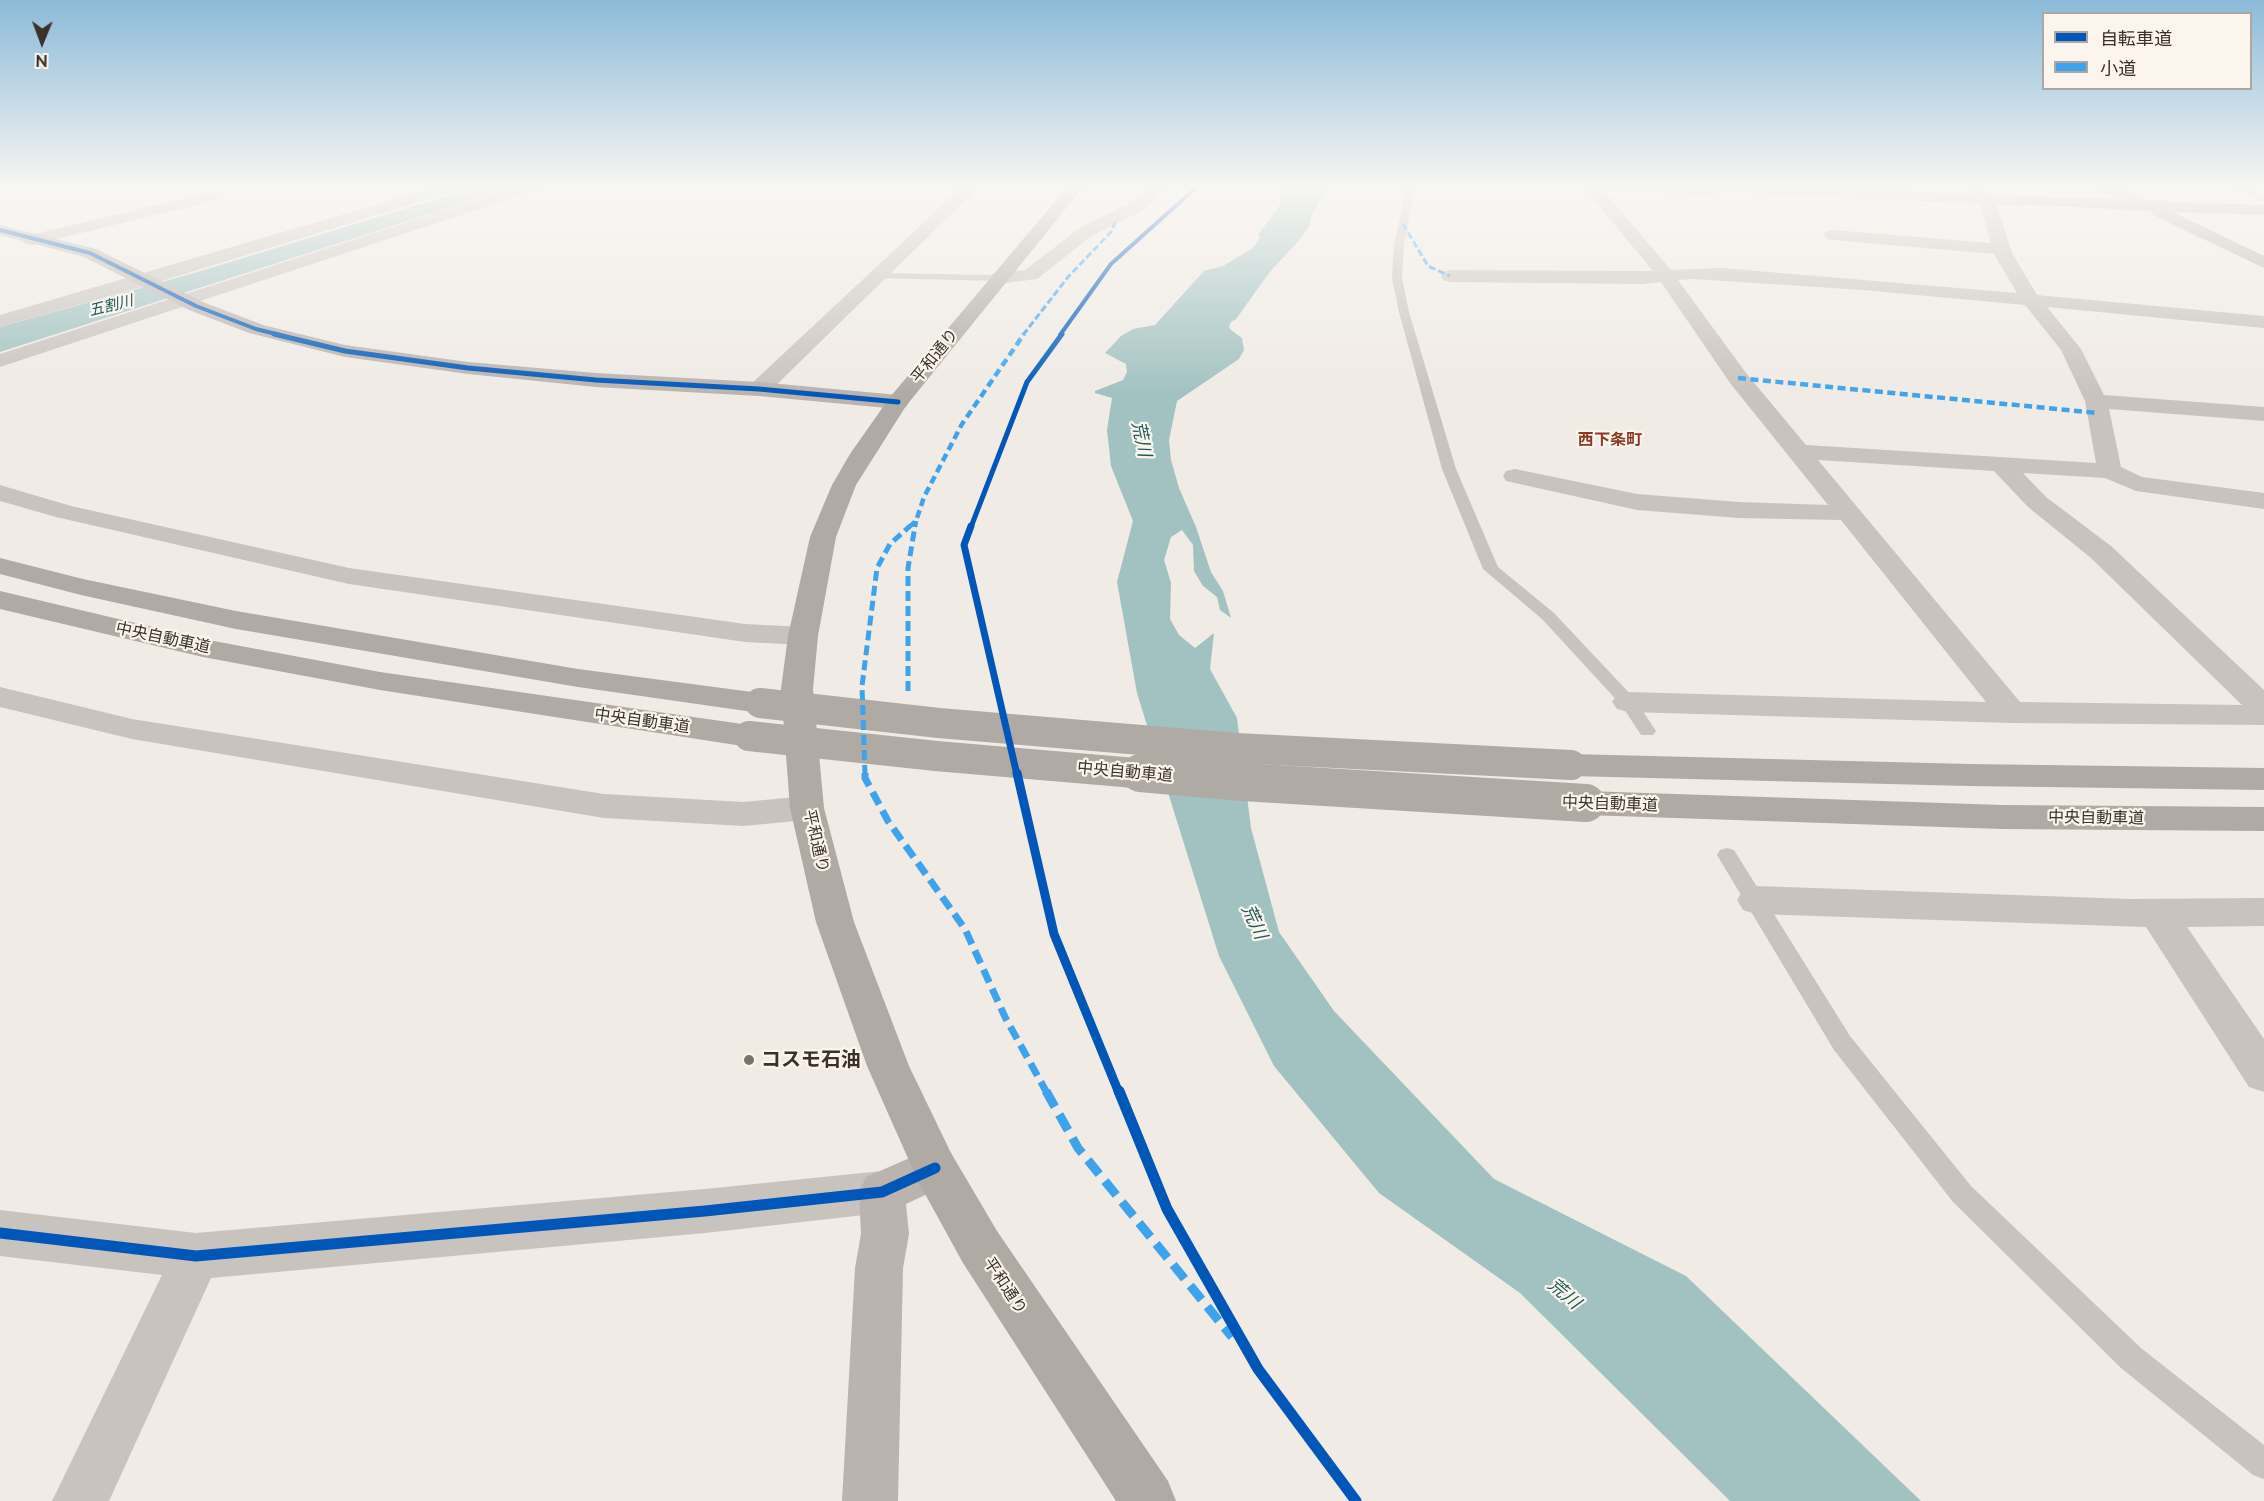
<!DOCTYPE html>
<meta charset="utf-8">
<style>
body{margin:0}
#map{position:relative;width:2264px;height:1501px;overflow:hidden;background:#f0ebe5;font-family:Raleway,"Noto Sans JP",sans-serif}
canvas{display:block}
.legend{position:absolute;left:2042px;top:12px;width:210px;height:78px;box-sizing:border-box;background:#fbf5ee;border:2px solid #aea6a0;margin:0;padding:8px 10px;list-style:none;font-size:18px;color:#3b302b}
.legend li{display:flex;align-items:center;gap:12px;height:30px}
.legend b{width:30px;border:2px solid #aea6a0}
.north{position:absolute;left:12px;top:12px;width:60px;height:60px;-webkit-text-stroke:4px #fbf5ee;paint-order:stroke;rotate:181deg;font-size:16px;font-weight:700;line-height:24px;text-align:center;color:#3b302b}
.north::after{content:'';display:block;margin:auto;width:21px;height:27px;background:#3b302b;clip-path:polygon(50% 0,100% 100%,50% 72%,0 100%)}
</style>
<div id="map">
<canvas width="2264" height="1501"></canvas>
<ul class="legend">
<li><b style="height:8px;background:#0057b8"></b>自転車道</li>
<li><b style="height:8px;background:#3fa3eb"></b>小道</li>
</ul>
<div class="north">N</div>
</div>
<script>
const c = document.querySelector('canvas').getContext('2d');
c.lineJoin = 'round';
function fill(path, color) { c.fillStyle = color; c.fill(path, 'evenodd'); }
const shape = rows => new Path2D(rows.map(r => 'M' + r).join(''));
function stroke(path, color, width, dash) { c.strokeStyle = color; c.lineWidth = width; c.lineCap = dash ? 'butt' : 'round'; c.setLineDash(dash || []); c.stroke(path); }
function write(font, color, halo, rows, align = 'center') {
  c.font = font + ' Raleway,"Noto Sans JP",sans-serif'; c.lineWidth = 4.5; c.setLineDash([]); c.textBaseline = 'middle'; c.strokeStyle = halo; c.fillStyle = color; for (const [text, x, y, turn = 0] of rows) {
    c.save(); c.translate(x, y); c.rotate((+turn || 0) * Math.PI / 180); c.textAlign = isNaN(turn) ? turn : align; if (halo) c.strokeText(text, 0, 0); c.fillText(text, 0, 0); c.restore();
  }
}
fill(shape([
 [483,185,520,185,0,352,0,327,194,273],
 [1280,185,1328,185,1310,219,1310,225,1301,238,1269,273,1236,319,1231,322,1229,327,1231,330,1242,338,1244,350,1239,359,1177,401,1169,440,1171,460,1179,488,1196,527,1211,572,1223,591,1231,618,1220,610,1217,597,1203,586,1194,571,1193,545,1182,530,1171,537,1164,560,1171,583,1170,619,1179,635,1195,648,1214,633,1210,669,1237,718,1251,828,1279,932,1334,1011,1494,1179,1686,1276,1921,1501,1730,1501,1520,1293,1379,1193,1274,1066,1219,956,1137,693,1117,582,1133,521,1111,466,1107,430,1112,398,1095,393,1095,391,1123,380,1127,372,1126,364,1105,353,1121,336,1133,329,1155,325,1204,271,1223,266,1253,248,1260,237,1258,235,1280,205]
]), '#a1c2c1');
fill(shape([
 [1407,185,1415,185,1404,245,1402,278,1409,312,1456,469,1498,567,1554,613,1634,698,1656,731,1653,735,1641,735,1622,706,1542,619,1483,569,1442,469,1399,312,1392,278,1394,245,1407,185],
 [2099,185,2131,185,2127,188,2102,189,2099,188,2099,185],
 [2225,185,2236,185,2264,196,2264,202,2225,185],
 [878,273,999,275,1004,278,999,281,874,278,874,274,878,273],
 [1727,848,1734,850,1850,1036,1971,1186,2141,1348,2264,1445,2264,1479,2253,1475,2121,1368,1953,1202,1834,1050,1717,855,1720,850,1727,848]
]), '#c9c3be');
fill(shape([
 [443,185,467,185,465,188,152,284,0,327,0,315,443,185],
 [522,185,545,185,543,188,0,367,0,354,522,185],
 [964,185,981,185,767,394,759,396,751,394,748,389,751,384,964,185],
 [1153,185,1170,185,1144,210,1093,235,1037,279,999,284,992,282,990,278,992,274,999,272,1025,270,1081,227,1132,202,1153,185],
 [1584,185,1773,185,1971,194,1964,187,1966,185,1979,185,1992,195,2021,196,2029,201,2021,206,1997,205,2012,253,2037,295,2264,316,2264,328,2047,307,2081,349,2104,395,2264,407,2264,421,2109,409,2121,467,2142,477,2264,493,2264,509,2136,491,2105,478,2023,473,2046,497,2111,546,2264,690,2264,725,2012,723,1628,712,1617,709,1612,702,1617,695,1628,692,1986,702,1841,520,1739,518,1637,510,1506,481,1503,476,1506,471,1515,469,1637,494,1739,502,1828,505,1730,383,1661,282,1642,284,1450,282,1443,280,1441,276,1443,272,1450,270,1653,271,1585,189,1584,185],
 [1604,191,1712,195,1722,192,1980,204,1991,243,1833,230,1827,231,1824,235,1827,239,1833,240,1994,254,2017,293,1722,268,1671,270,1604,191],
 [1694,279,1863,290,2025,305,2061,350,2085,401,2096,463,1806,445,1746,373,1678,280,1694,279],
 [1818,460,1994,471,2028,507,2091,558,2242,705,2020,702,1818,460],
 [2092,185,2112,185,2155,203,2157,207,2155,211,2143,211,2094,188,2092,185],
 [211,192,219,197,217,200,32,245,26,244,23,240,26,236,211,192],
 [0,485,71,506,349,568,745,624,803,627,813,630,818,636,813,642,803,645,745,642,349,584,56,517,0,501,0,485],
 [0,687,132,719,604,794,743,802,807,796,819,800,824,808,819,816,807,820,743,826,604,818,132,739,0,707,0,687],
 [1756,886,2130,899,2264,898,2264,926,2187,927,2264,1039,2264,1092,2249,1087,2146,927,1756,914,1743,910,1737,900,1743,890,1756,886],
 [882,1171,898,1177,905,1192,898,1207,882,1213,705,1233,211,1278,109,1501,52,1501,162,1275,0,1256,0,1210,196,1233,705,1189,882,1171]
]), '#c9c3be');
fill(shape([
 [2021,196,2264,205,2264,215,2173,212,2264,256,2264,268,2153,215,2151,211,2015,204,2013,201,2021,196],
 [0,225,96,249,203,302,263,325,345,345,468,362,596,373,759,382,898,395,906,397,909,402,906,407,898,409,759,396,596,387,468,374,345,357,249,333,189,310,84,257,0,235,0,225],
 [935,1147,951,1153,958,1168,951,1183,906,1204,909,1234,903,1268,898,1501,842,1501,855,1268,861,1234,859,1192,866,1177,935,1147]
]), '#bab3ae');
fill(shape([
 [1069,185,1085,185,906,406,856,485,836,537,818,636,813,689,824,808,854,922,909,1066,951,1153,997,1231,1168,1481,1176,1501,1116,1501,963,1263,919,1183,867,1066,816,922,790,808,781,689,788,636,810,537,832,485,850,454,890,397,1069,185],
 [0,558,83,579,236,611,578,669,760,693,771,696,776,703,771,710,760,713,578,687,236,629,81,595,0,574,0,558],
 [0,591,203,639,380,672,749,725,761,729,765,736,761,743,749,747,380,690,203,657,0,609,0,591],
 [1571,754,1969,764,2264,768,2264,790,1969,786,1571,776,1559,773,1554,765,1559,757,1571,754],
 [1586,791,2002,805,2264,807,2264,831,2002,829,1586,815,1574,811,1569,803,1574,795,1586,791]
]), '#afaaa4');
stroke(shape([
 [760,703,939,723,1236,748,1571,765],
 [749,736,936,756,1158,775]
]), '#afaaa4', 30);
stroke(shape([
 [1140,773,1243,782,1586,803]
]), '#afaaa4', 38);
stroke(shape([
 [1403,224,1428,266,1450,276],
 [1023,335,1068,277,1111,232,1117,218]
]), '#3fa3eb', 3, [7, 3]);
stroke(shape([
 [1738,378,2098,413],
 [909,527,916,521,924,497,962,424,1024,334],
 [915,527,916,521]
]), '#3fa3eb', 4.5, [8, 4.5]);
stroke(shape([
 [908,691,908,568,915,526],
 [865,775,862,686,877,568,890,544,910,526]
]), '#3fa3eb', 5, [10, 5]);
stroke(shape([
 [865,773,865,778,888,821,965,929,1005,1017,1047,1093]
]), '#3fa3eb', 7, [14, 7]);
stroke(shape([
 [1046,1091,1078,1148,1232,1337]
]), '#3fa3eb', 9, [18, 9]);
stroke(shape([
 [0,230,90,253,196,306,256,329,280,335],
 [1060,335,1111,264,1199,185]
]), '#0057b8', 4);
stroke(shape([
 [274,334,345,351,468,368,596,380,759,389,898,402],
 [971,527,1027,382,1062,334]
]), '#0057b8', 5);
stroke(shape([
 [971,526,964,545,1017,775]
]), '#0057b8', 7);
stroke(shape([
 [1017,773,1054,934,1119,1093]
]), '#0057b8', 9);
stroke(shape([
 [1119,1091,1167,1209,1258,1369,1356,1501],
 [0,1233,196,1256,705,1211,882,1192,935,1168]
]), '#0057b8', 11);
const sky = c.createLinearGradient(0, 0, 0, 395);
sky.addColorStop(0, '#8bbad8');
sky.addColorStop(0.47, '#f8f6f3');
sky.addColorStop(1, '#f8f6f300');
c.fillStyle = sky;
c.fillRect(0, 0, 2264, 395);
for (const [x, y, r, color] of [
 [749,1060,6,"#7a716c"]
]) { const dot = new Path2D(); dot.arc(x, y, r, 0, 2 * Math.PI); c.fillStyle = color; c.fill(dot); stroke(dot, '#fbf5ee', 2); }
write('italic 15px', '#1f5a5e', '#fbf5ee', [
 ["五割川",111,306,-14]
]);
write('16px', '#3b302b', '#fbf5ee', [
 ["平和通り",935,356,-51],
 ["中央自動車道",163,638,12],
 ["中央自動車道",642,721,8],
 ["中央自動車道",1125,772,5],
 ["中央自動車道",1610,804,2],
 ["中央自動車道",2096,818,1],
 ["平和通り",816,841,77],
 ["平和通り",1005,1286,57]
]);
write('bold 16px', '#8c3b22', '#fbf5ee', [
 ["西下条町",1610,440]
]);
write('italic 18px', '#1f5a5e', '#fbf5ee', [
 ["荒川",1141,439,78],
 ["荒川",1254,922,65],
 ["荒川",1564,1294,40]
]);
write('bold 20px', '#3b302b', '#fbf5ee', [
 ["コスモ石油",761,1060]
], 'left');
</script>
